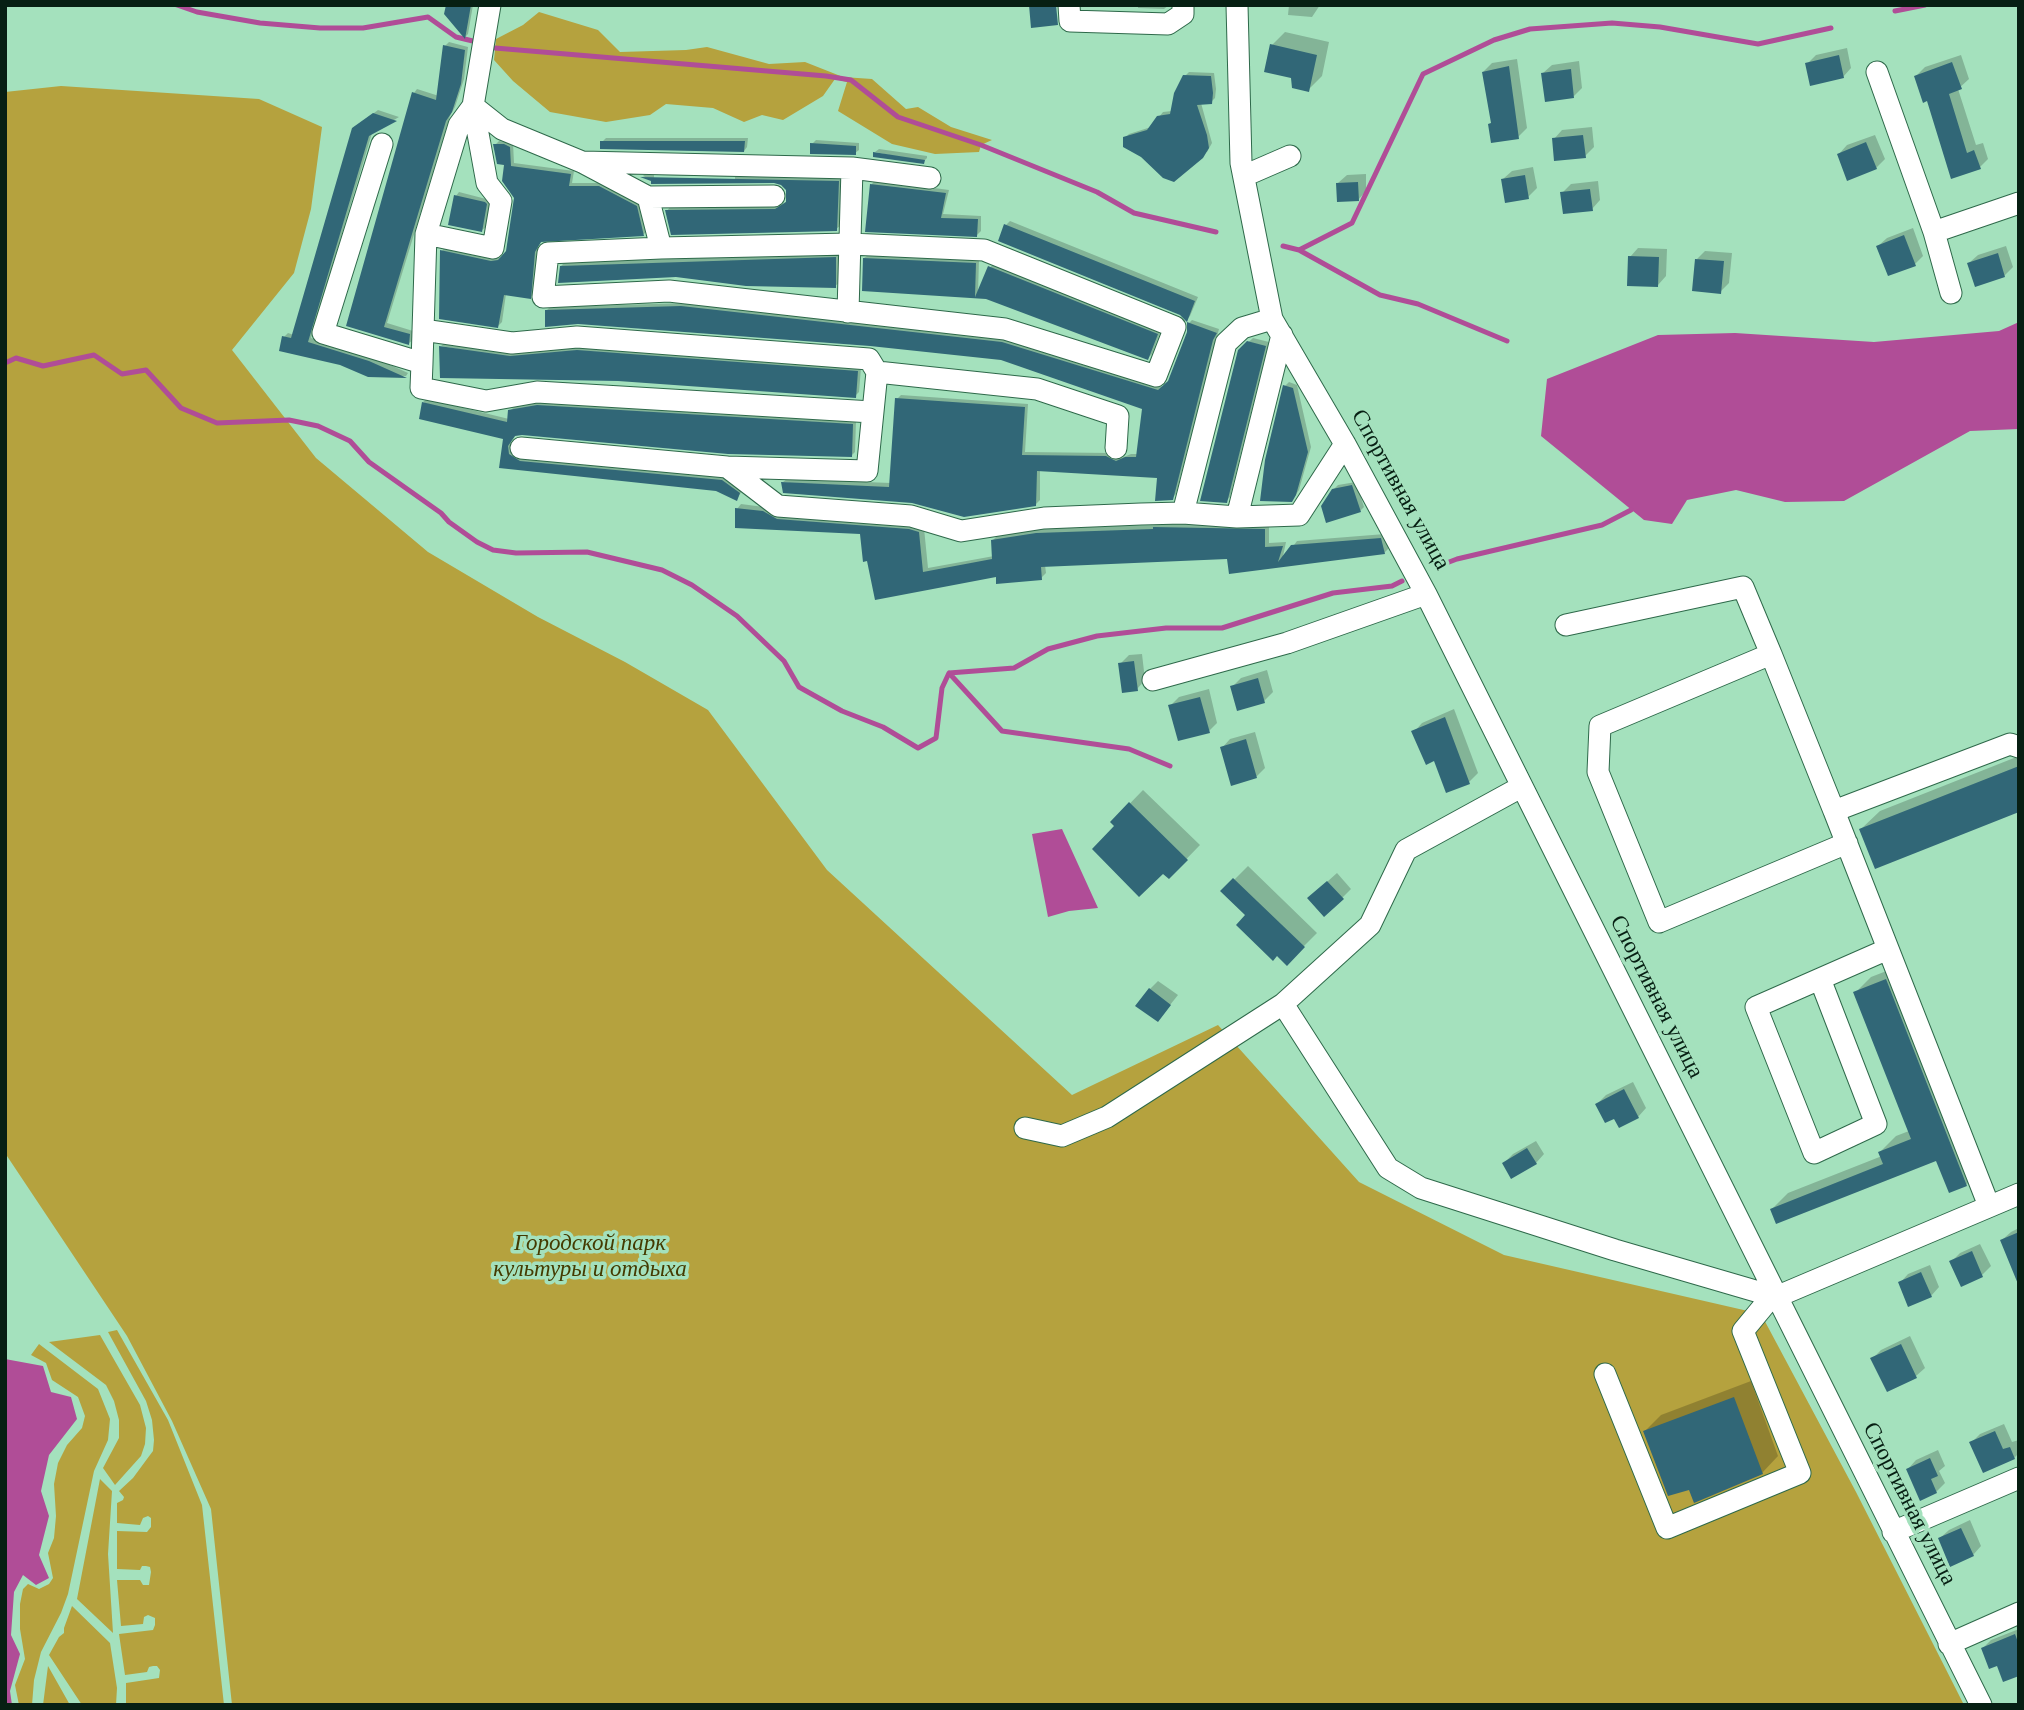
<!DOCTYPE html>
<meta charset="utf-8">
<style>
body{margin:0}
#map{position:relative;width:2024px;height:1710px;overflow:hidden;background:#a4e1bd;font-family:Georgia,serif}
canvas{display:block}
.frame{position:absolute;inset:0;border:7px solid #071f13;pointer-events:none}
</style>
<div id="map">
<canvas width="2024" height="1710"></canvas>
<div class="frame"></div>
</div>
<script>
const c = document.querySelector('canvas').getContext('2d');
c.lineJoin = 'round';
function fill(path, color) { c.fillStyle = color; c.fill(path, 'evenodd'); }
const shape = rows => new Path2D(rows.map(r => 'M' + r).join(''));
function stroke(path, color, width, dash) { c.strokeStyle = color; c.lineWidth = width; c.lineCap = dash ? 'butt' : 'round'; c.setLineDash(dash || []); c.stroke(path); }
function write(font, color, halo, rows, align = 'center') {
  c.font = font + ' Georgia,serif'; c.lineWidth = 7; c.setLineDash([]); c.textBaseline = 'middle'; c.strokeStyle = halo; c.fillStyle = color; for (const [text, x, y, turn = 0] of rows) {
    c.save(); c.translate(x, y); c.rotate((+turn || 0) * Math.PI / 180); c.textAlign = isNaN(turn) ? turn : align; if (halo) c.strokeText(text, 0, 0); c.fillText(text, 0, 0); c.restore();
  }
}
fill(shape([
 [539,12,598,30,620,52,686,50,707,47,769,64,805,62,843,77,872,79,906,109,918,107,951,127,992,140,981,145,979,152,935,154,892,144,838,111,847,82,835,79,823,96,783,120,762,115,744,122,713,108,666,104,650,115,606,122,550,112,513,81,494,60,496,39,523,25],
 [61,86,259,99,322,127,311,209,294,273,232,350,316,458,428,552,538,617,625,662,708,710,827,870,1072,1095,1218,1025,1359,1182,1504,1255,1761,1314,1856,1492,1964,1705,232,1705,211,1509,172,1421,127,1336,5,1153,5,92],
 [117,1330,168,1420,202,1505,224,1705,126,1703,126,1683,159,1678,160,1670,157,1666,153,1666,149,1667,147,1672,125,1675,119,1634,153,1630,155,1625,155,1618,148,1615,144,1617,143,1624,121,1626,117,1580,140,1580,143,1585,149,1585,151,1572,150,1567,146,1566,142,1566,140,1570,117,1569,117,1531,147,1532,151,1527,151,1518,148,1516,143,1518,140,1525,117,1523,117,1503,123,1500,124,1497,119,1491,133,1478,147,1459,153,1451,154,1440,152,1420,146,1401,108,1332],
 [100,1335,140,1405,146,1428,145,1444,141,1456,115,1485,103,1468,119,1438,119,1420,114,1401,106,1385,49,1342],
 [39,1344,98,1389,110,1419,108,1440,94,1471,68,1594,61,1613,41,1652,34,1680,32,1705,19,1705,15,1685,25,1659,20,1629,20,1604,23,1589,28,1584,39,1589,49,1584,53,1578,48,1553,54,1538,56,1516,54,1484,58,1463,67,1445,82,1428,85,1416,78,1397,52,1380,46,1363,31,1355],
 [100,1479,112,1491,108,1554,113,1633,77,1599],
 [72,1606,110,1643,117,1688,116,1705,82,1705,49,1655,59,1637,64,1633,64,1628],
 [48,1666,70,1705,43,1705]
]), '#b5a23e');
fill(shape([
 [2019,322,2019,429,1970,431,1844,501,1785,502,1736,490,1687,500,1672,524,1644,520,1541,436,1547,379,1658,335,1735,333,1874,342,1999,331],
 [1062,829,1098,908,1069,911,1048,917,1032,834],
 [5,1359,43,1366,51,1392,71,1397,77,1419,49,1455,41,1491,49,1516,39,1555,49,1578,36,1585,23,1575,14,1592,11,1635,20,1654,10,1691,12,1705,5,1705]
]), '#b04d97');
fill(shape([
 [448,5,473,5,468,34,465,37],
 [1138,5,1169,5,1164,9,1138,8],
 [1289,5,1320,5,1312,17,1288,15],
 [1285,32,1329,42,1322,76,1308,90,1292,77,1272,45],
 [449,42,468,47,464,79,455,107,450,116,387,323,413,331,413,340,409,343,348,325,414,93,417,89,439,96,445,46],
 [1847,48,1851,68,1843,77,1807,64,1816,55],
 [1961,55,1969,79,1958,89,1976,145,1983,143,1988,159,1980,167,1952,177,1928,99,1916,76,1925,67],
 [1517,59,1527,128,1518,137,1492,122,1483,72,1492,63],
 [1579,61,1582,88,1574,96,1543,73,1552,65],
 [1189,72,1214,73,1216,89,1215,98,1211,102,1201,103,1212,143,1207,152,1125,138,1129,134,1151,127,1163,112,1172,111,1185,76],
 [378,110,399,117,372,133,311,338,373,357,408,373,406,376,368,375,284,337,288,333,294,335,358,125],
 [1592,127,1594,147,1585,156,1554,139,1562,130],
 [1875,135,1885,159,1876,168,1839,154,1847,145],
 [606,138,748,138,747,147,744,151,602,142],
 [816,140,859,143,859,150,855,153,812,144],
 [499,141,513,143,514,163,574,171,572,183,604,183,640,202,647,230,644,234,543,240,538,246,534,294,530,297,506,294,502,322,498,326,442,251,445,247,496,258,503,257,507,252,516,198,506,164,495,145],
 [879,149,927,156,927,158,923,162,875,152],
 [1533,167,1537,188,1528,197,1503,179,1512,171],
 [645,174,842,178,840,226,836,229,667,211,670,207,780,206,787,201,787,189,782,183,774,181,652,180,643,176],
 [654,175,735,177,735,180,654,179],
 [1366,174,1366,191,1358,200,1338,183,1347,175],
 [875,180,949,190,943,214,981,216,981,231,977,235,867,230,872,184],
 [1598,181,1600,200,1592,209,1562,193,1571,184],
 [459,192,490,200,486,227,482,230,456,196],
 [1010,221,1198,297,1190,316,1187,319,1181,313,1006,225],
 [1913,228,1923,256,1915,264,1878,246,1887,238],
 [2006,246,2013,267,2004,276,1969,263,1978,255],
 [1638,248,1667,249,1666,276,1658,285,1630,257],
 [1705,251,1732,253,1729,283,1720,292,1697,259],
 [839,254,839,283,835,286,561,266,565,262],
 [868,255,979,260,978,293,993,263,1161,330,1152,354,1148,358,987,297,864,289,864,258],
 [686,303,1007,339,1164,387,1170,381,1189,332,1189,323,1192,320,1219,329,1176,494,1172,498,1159,477,1040,470,1040,500,1036,504,913,501,783,482,787,479,891,483,897,399,901,395,1028,404,1025,452,1111,453,1121,458,1131,454,1139,454,1144,408,1001,358,546,311,550,307],
 [1253,338,1269,342,1230,497,1226,501,1239,351],
 [445,343,582,347,861,368,859,392,855,396,618,379,441,346],
 [1289,382,1297,385,1311,447,1299,490,1295,496,1285,386],
 [427,399,509,419,510,411,514,407,542,402,856,421,855,452,851,456,522,433,516,435,511,441,513,450,726,477,743,489,737,499,717,490,501,467,505,437,423,402],
 [1356,482,1364,507,1360,511,1334,489,1338,485],
 [741,504,924,528,928,568,994,556,993,540,998,535,1042,528,1158,525,1160,523,1269,525,1269,543,1286,542,1282,561,1297,541,1385,534,1389,548,1384,553,1230,572,1228,557,1045,565,1046,573,1041,578,998,575,876,598,862,532,737,526,737,509],
 [1142,654,1145,680,1137,689,1120,664,1129,655],
 [1267,670,1273,692,1264,701,1238,709,1232,687,1241,678],
 [1209,689,1217,723,1209,731,1170,706,1179,697],
 [1454,709,1478,773,1469,782,1447,791,1435,759,1414,732,1422,723],
 [1255,732,1265,768,1257,776,1232,784,1222,748,1230,739],
 [2019,756,2019,811,1861,829,1880,811],
 [1143,790,1200,845,1169,877,1112,822],
 [1248,866,1317,933,1287,963,1247,915,1223,891],
 [1337,873,1351,889,1342,898,1318,890],
 [1902,965,1982,1169,1966,1185,1937,1159,1772,1209,1788,1193,1882,1156,1880,1152,1896,1136,1909,1131,1855,993,1871,977],
 [1158,981,1178,995,1158,1020,1150,989],
 [1633,1082,1646,1108,1638,1117,1615,1116,1597,1104,1606,1095],
 [1536,1141,1544,1154,1536,1163,1504,1163,1513,1154],
 [2019,1228,2019,1269,2002,1240,2011,1232],
 [1980,1244,1991,1266,1982,1275,1951,1262,1960,1253],
 [1930,1265,1939,1287,1931,1296,1900,1283,1908,1274],
 [1910,1336,1925,1368,1916,1376,1872,1359,1881,1350],
 [1751,1381,1778,1456,1762,1473,1690,1488,1645,1431,1661,1415],
 [2004,1424,2012,1442,2019,1440,2019,1453,2014,1458,1971,1443,1980,1434],
 [1938,1450,1945,1466,1939,1471,1945,1483,1936,1492,1908,1469,1916,1460],
 [1970,1520,1981,1546,1973,1555,1940,1538,1949,1530],
 [2019,1629,2019,1674,1998,1664,1983,1648,1991,1640]
]), '#0003');
stroke(shape([
 [177,5,197,12,260,23,320,28,363,28,428,17,456,37,477,42],
 [1895,11,1925,5],
 [495,48,826,76,851,80,898,117,981,145,1097,192,1134,213,1216,232],
 [1283,246,1299,250,1380,295,1418,304,1507,341],
 [1299,250,1352,223,1423,74,1494,40,1530,29,1612,23,1660,27,1758,44,1831,28],
 [5,363,16,358,43,366,94,355,122,374,146,370,181,408,217,423,289,420,318,426,350,441,369,462,441,513,449,522,477,542,493,550,516,553,587,552,662,570,692,585,737,616,784,661,799,687,842,711,883,727,918,748,936,738,942,688,949,673,1014,668,1048,649,1097,636,1166,628,1222,628,1333,593,1392,586,1402,581],
 [1436,567,1457,559,1602,525,1631,510],
 [949,673,1002,731,1129,749,1170,766]
]), '#b04d97', 5);
fill(shape([
 [446,5,471,5,465,39,444,14],
 [1029,5,1056,5,1058,25,1031,28],
 [1270,44,1317,55,1309,92,1292,88,1291,78,1264,72],
 [443,45,465,50,461,84,452,112,446,121,384,327,410,334,409,345,346,326,412,92,436,100],
 [1839,55,1844,78,1810,86,1805,63],
 [1952,62,1962,89,1949,94,1967,153,1974,150,1981,169,1951,179,1927,101,1923,103,1914,76],
 [1509,66,1519,139,1491,143,1488,124,1491,123,1482,72],
 [1571,69,1574,98,1545,102,1541,73],
 [1183,75,1211,76,1213,93,1212,104,1197,105,1207,135,1209,148,1203,158,1174,182,1163,178,1141,157,1123,147,1123,137,1147,130,1157,116,1170,114,1174,93],
 [373,113,397,121,369,136,308,342,369,361,407,378,368,377,340,365,279,351,282,336,291,338,352,128],
 [1583,135,1586,158,1554,161,1552,138],
 [600,141,745,141,744,152,600,149],
 [1866,142,1877,169,1847,181,1837,154],
 [810,143,856,146,856,155,810,154],
 [493,144,504,144,510,147,511,166,571,174,569,186,599,186,637,206,644,236,541,242,535,252,531,299,504,295,498,328,439,319,440,250,491,261,498,260,506,251,514,198,502,181,504,165,497,164],
 [873,152,925,160,924,164,873,157],
 [1525,175,1529,199,1505,203,1501,179],
 [640,177,839,181,837,231,671,235,665,210,775,209,786,202,786,190,781,185,774,183,651,184,651,181],
 [1358,182,1359,201,1337,202,1336,183],
 [870,184,946,193,941,218,978,219,977,237,865,232],
 [1590,189,1593,211,1563,214,1560,192],
 [454,195,485,202,487,204,482,232,448,225],
 [1004,224,1195,301,1187,322,1180,315,998,241],
 [1904,235,1916,266,1888,276,1876,246],
 [1998,253,2005,277,1975,287,1967,263],
 [1628,256,1659,257,1658,287,1627,286],
 [836,257,836,288,746,286,676,277,558,283,560,266],
 [863,258,976,263,975,297,988,266,1158,334,1148,360,986,299,862,291],
 [1695,259,1724,261,1721,294,1692,291],
 [681,306,1002,342,1158,390,1168,381,1187,332,1187,322,1217,333,1213,340,1173,500,1155,501,1157,478,1037,471,1036,506,964,517,912,503,783,493,781,482,889,487,895,398,1025,407,1022,455,1106,456,1116,461,1125,457,1136,457,1142,409,1001,360,870,346,578,324,545,327,545,310],
 [1247,341,1266,346,1227,503,1200,501,1238,350],
 [439,346,510,356,577,350,858,371,856,398,618,381,440,378],
 [1283,385,1293,388,1308,452,1296,495,1292,502,1260,501,1265,460],
 [422,402,507,422,508,410,537,405,853,424,852,457,728,454,522,435,515,436,508,446,509,454,520,461,722,480,740,493,737,501,716,491,499,468,503,439,419,419],
 [1352,485,1361,512,1326,523,1321,506,1332,489],
 [735,508,763,511,777,519,909,529,919,532,923,572,992,559,991,540,1036,533,1153,529,1153,527,1265,529,1265,547,1283,546,1278,562,1291,545,1381,538,1385,554,1229,574,1227,559,1041,567,1042,580,996,584,996,577,875,600,867,561,863,562,860,534,735,528],
 [1134,661,1138,691,1122,693,1118,663],
 [1258,678,1265,703,1237,711,1230,686],
 [1200,697,1210,733,1178,741,1168,705],
 [1445,717,1470,784,1446,793,1434,761,1426,765,1411,731],
 [1246,739,1257,778,1231,786,1220,747],
 [2019,766,2019,812,1875,869,1859,829],
 [1129,802,1188,860,1169,879,1163,874,1139,897,1092,849,1114,826,1110,822],
 [1233,878,1305,947,1287,966,1277,956,1273,961,1236,925,1245,915,1220,891],
 [1327,881,1344,899,1324,917,1307,898],
 [1886,979,1967,1186,1949,1193,1936,1161,1776,1224,1770,1209,1883,1164,1878,1152,1911,1139,1853,992],
 [1149,988,1171,1005,1158,1022,1135,1006],
 [1624,1089,1639,1118,1619,1128,1614,1119,1605,1123,1595,1104],
 [1527,1148,1537,1164,1511,1179,1502,1163],
 [2019,1232,2019,1284,2018,1284,2000,1240],
 [1972,1251,1983,1277,1961,1287,1949,1261],
 [1921,1272,1932,1297,1908,1307,1898,1282],
 [1901,1344,1917,1378,1887,1392,1870,1358],
 [1734,1397,1763,1474,1694,1503,1689,1490,1668,1496,1643,1431],
 [1995,1431,2003,1449,2010,1447,2015,1459,1983,1473,1969,1442],
 [1930,1458,1938,1476,1931,1479,1937,1493,1920,1501,1906,1469],
 [1961,1528,1974,1556,1950,1567,1938,1538],
 [2015,1634,2019,1645,2019,1676,2003,1682,1997,1666,1989,1669,1981,1648]
]), '#316777');
const minor = shape([
 [1069,5,1070,21,1168,24,1183,14,1183,5],
 [1237,5,1241,163,1272,319,1345,444,1426,594,1981,1705],
 [1877,72,1934,232,1951,293],
 [473,106,502,129,582,162,648,197,774,196],
 [382,144,323,333,422,363,426,234,459,125,473,106],
 [582,162,852,168,930,178],
 [1244,176,1290,156],
 [648,197,661,248,850,244,984,250,1175,327,1156,376,1005,329,669,291,543,297,548,253,661,248],
 [1934,232,2019,203],
 [426,234,493,248,501,201,487,183,473,106,490,5],
 [848,312,852,168],
 [423,330,512,343,577,337,869,359,877,372],
 [422,363,421,388,486,401,537,392,872,412],
 [521,448,727,467,778,506,911,516,961,531,1044,518,1141,514,1183,513,1237,517,1299,515,1345,444],
 [727,467,867,471,877,372,1037,389,1118,416,1116,448],
 [1183,513,1226,343,1242,328,1272,319],
 [1237,517,1282,335],
 [1566,625,1743,587,1771,654],
 [1153,680,1287,643,1426,594],
 [1834,811,1771,654,1600,726,1598,772,1659,922,1847,843],
 [1820,979,1876,1124,1814,1153,1756,1007,1888,949],
 [1283,1004,1388,1168,1421,1188,1615,1250,1776,1297],
 [1025,1128,1062,1136,1107,1117,1283,1004,1370,925,1406,850,1521,787],
 [1989,1206,1834,811,2010,744,2019,747],
 [1605,1374,1667,1528,1800,1473,1743,1331,1767,1302,1776,1297,2019,1194],
 [1893,1532,2019,1478],
 [1949,1644,2019,1613]
]);
stroke(minor, '#2e694a', 23);
stroke(minor, '#fff', 21);
write('23px', '#071f13', '#a4e1bd', [
 ["Спортивная улица",1400,490,61],
 ["Спортивная улица",1656,997,63],
 ["Спортивная улица",1909,1504,63]
]);
write('italic 23px', '#443a00', '#a4e1bd', [
 ["Городской парк",590,1244],
 ["культуры и отдыха",590,1270]
]);
</script>
